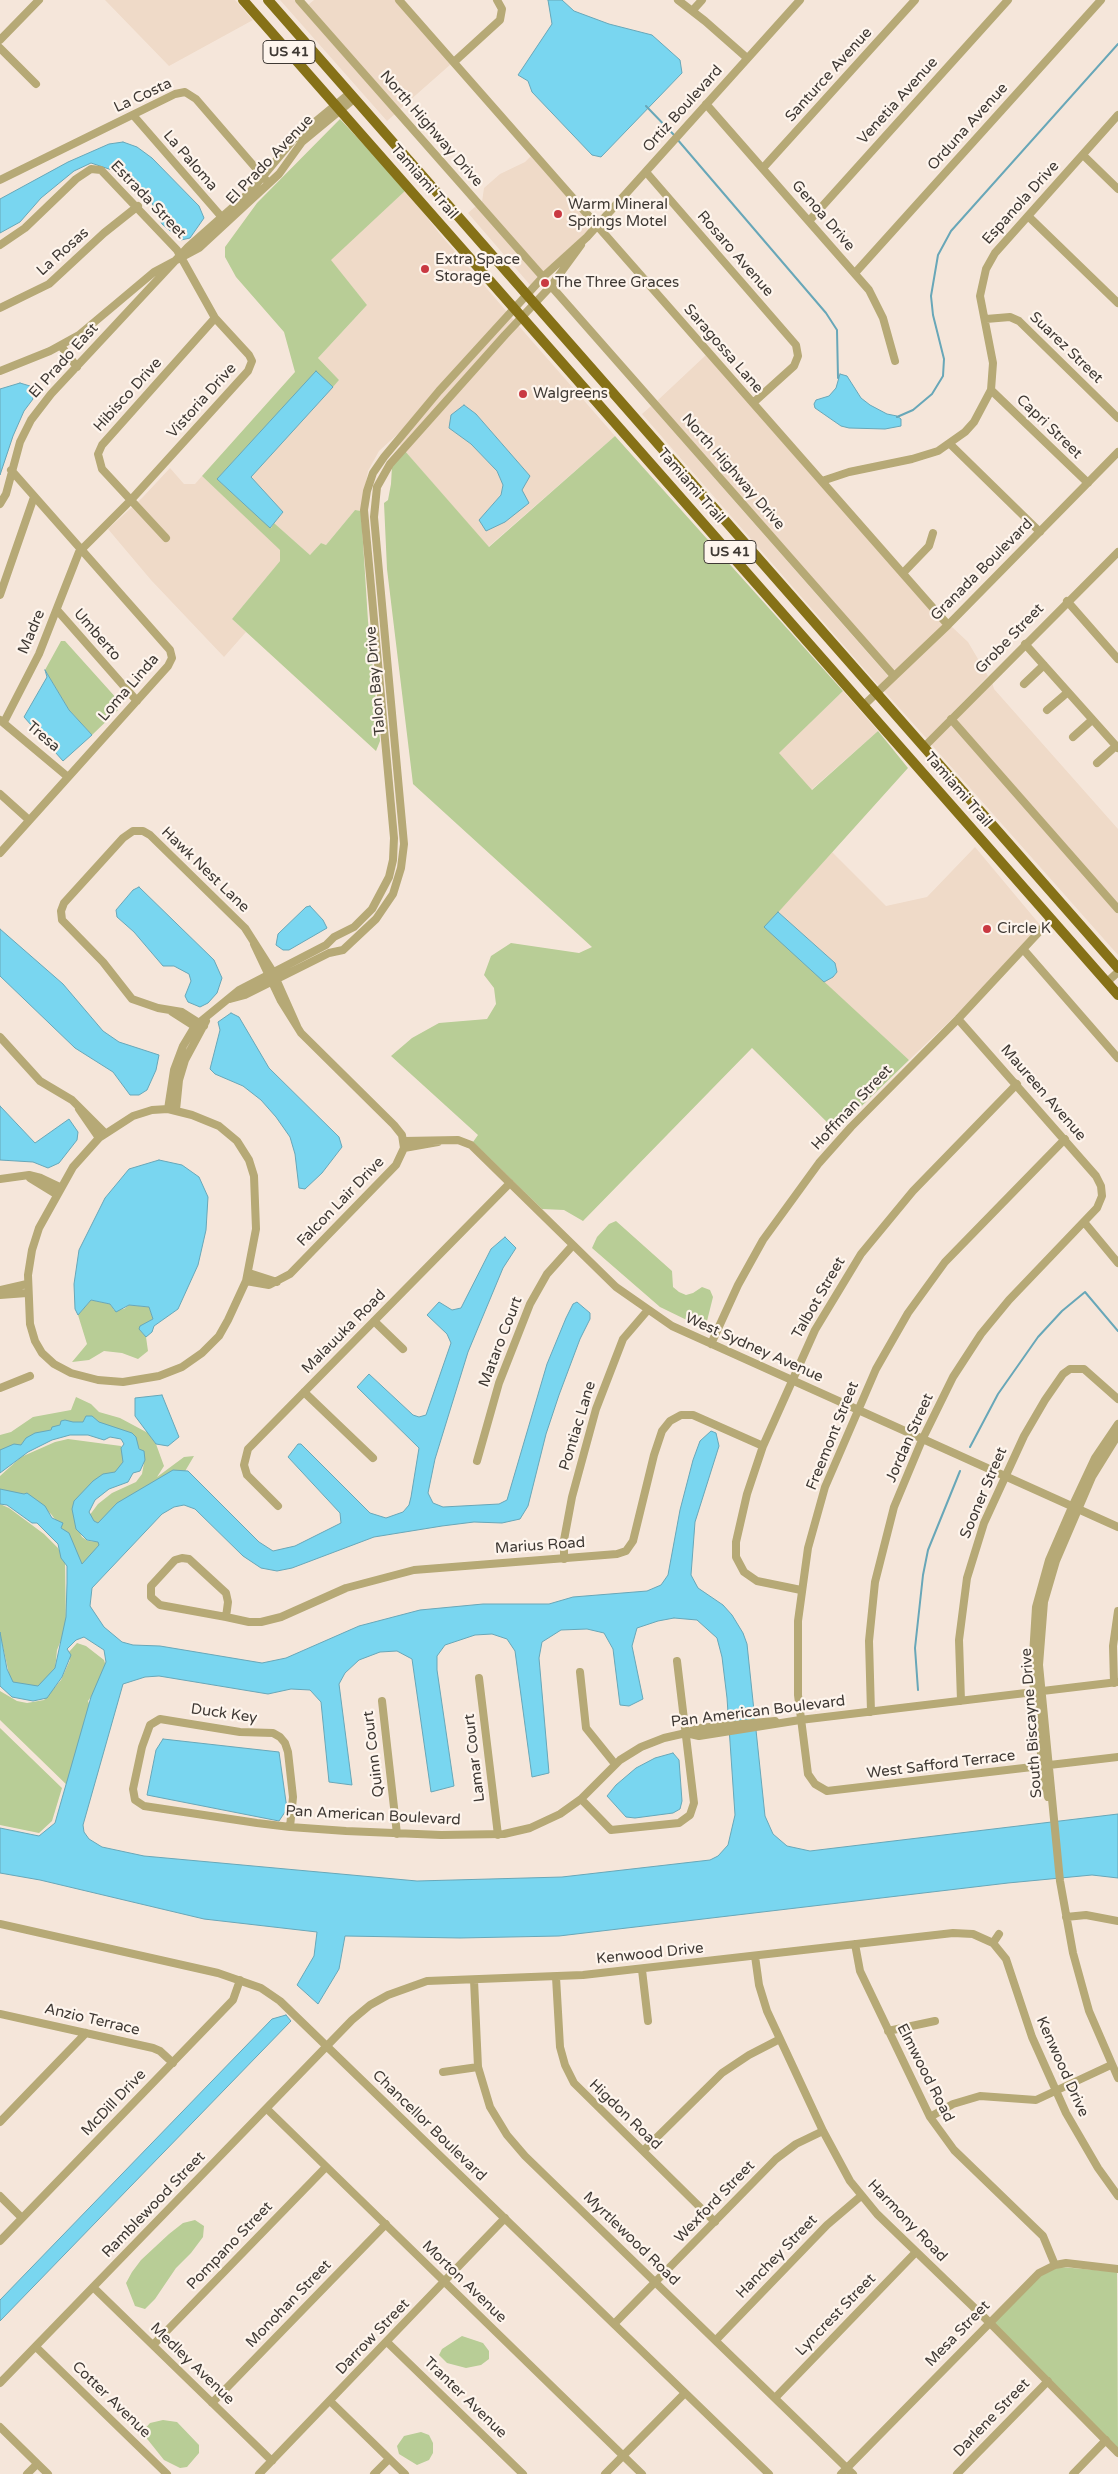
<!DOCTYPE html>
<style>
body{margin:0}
canvas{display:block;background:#f5e6da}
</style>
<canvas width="1118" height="2474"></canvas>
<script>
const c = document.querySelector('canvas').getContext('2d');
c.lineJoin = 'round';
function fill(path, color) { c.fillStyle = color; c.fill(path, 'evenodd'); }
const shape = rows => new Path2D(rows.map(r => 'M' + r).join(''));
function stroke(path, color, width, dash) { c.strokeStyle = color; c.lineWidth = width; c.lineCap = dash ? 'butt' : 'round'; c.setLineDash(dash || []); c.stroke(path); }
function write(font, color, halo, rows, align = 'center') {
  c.font = font + ' "Varela Round",sans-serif'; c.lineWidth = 4.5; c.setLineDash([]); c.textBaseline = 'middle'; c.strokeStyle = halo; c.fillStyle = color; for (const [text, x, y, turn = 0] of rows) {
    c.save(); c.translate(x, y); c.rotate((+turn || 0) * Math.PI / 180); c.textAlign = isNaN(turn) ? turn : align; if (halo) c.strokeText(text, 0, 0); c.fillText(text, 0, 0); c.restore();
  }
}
fill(shape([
 [105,0,235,0,253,20,169,66],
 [280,0,294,0,395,114,387,121],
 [314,0,395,0,451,64,400,109,308,5],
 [531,156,593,226,543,272,482,202,484,188,500,174,525,162],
 [404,191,410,195,439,233,507,312,401,431,379,451,368,471,361,511,355,510,326,545,321,543,310,555,274,523,283,512,250,477,339,380,318,358,367,305,330,260],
 [476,206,539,277,531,286,468,213],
 [511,317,514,320,401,447,399,444,442,393],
 [518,325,615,436,488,547,405,451],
 [463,406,476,414,530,476,522,490,486,512,501,495,503,485,497,471,471,444,449,428],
 [706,355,944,625,894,672,657,401],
 [651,406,889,677,879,686,642,414],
 [170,468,184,484,195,484,202,476,281,550,280,561,232,619,246,632,224,657,151,580,108,529,142,498],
 [951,626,968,642,988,676,927,739,884,691],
 [992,682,994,689,1118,829,1118,904,956,719],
 [843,691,878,731,811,790,778,753],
 [951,724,1118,914,1118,955,931,744],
 [975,847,1041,926,955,1016,909,1060,824,982,837,972,835,963,778,912,832,852,886,906,927,897]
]), '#efdac8');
fill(shape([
 [340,119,406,190,331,260,367,305,318,358,339,380,333,387,316,372,217,479,271,528,274,523,310,555,321,543,326,545,355,510,361,511,368,621,380,741,376,751,232,619,280,561,280,550,202,476,295,372,284,332,236,277,225,257,225,247,257,203],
 [615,436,843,691,779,753,812,790,878,731,908,768,765,927,909,1060,836,1131,752,1048,583,1221,564,1210,542,1209,473,1142,478,1135,391,1056,412,1038,439,1023,487,1019,496,1004,494,988,484,975,491,956,511,943,579,953,592,947,413,784,387,569,384,503,388,500,391,484,392,466,405,451,489,547],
 [61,641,65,641,118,700,118,710,92,735,69,710,45,670],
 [616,1221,672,1271,673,1287,679,1292,686,1295,693,1293,702,1287,710,1290,713,1297,707,1321,697,1325,660,1307,592,1248,597,1237,609,1224],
 [91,1300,110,1304,114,1310,124,1309,129,1305,149,1307,153,1319,139,1329,146,1337,148,1351,138,1359,122,1353,104,1351,89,1360,72,1362,87,1344,78,1315],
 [76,1397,91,1404,99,1412,120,1418,148,1433,156,1444,164,1466,157,1477,184,1457,194,1456,184,1473,109,1521,93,1524,89,1516,98,1504,112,1493,136,1482,142,1474,144,1463,141,1451,130,1435,61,1424,0,1458,0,1435,11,1432,33,1417,71,1410],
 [68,1439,121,1446,125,1454,120,1472,112,1475,75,1523,82,1537,88,1541,102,1542,83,1569,66,1534,51,1514,29,1496,0,1492,0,1476,21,1457,55,1442],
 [0,1504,9,1508,44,1534,58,1548,65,1560,66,1628,57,1650,55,1670,46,1682,33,1688,11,1683,0,1633],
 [77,1643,86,1646,104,1660,108,1672,88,1701,90,1706,88,1714,84,1720,86,1730,71,1789,0,1720,0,1691,17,1701,27,1703,44,1700,61,1680,70,1660,68,1653],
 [0,1728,62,1788,52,1821,39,1833,0,1825],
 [195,2220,204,2226,203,2237,191,2253,176,2268,155,2299,145,2309,135,2306,126,2283,132,2272,141,2260,169,2234,183,2223],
 [1061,2267,1117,2272,1118,2448,993,2322,1035,2279,1045,2272],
 [462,2336,483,2343,489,2351,489,2359,481,2365,466,2368,447,2363,439,2355,442,2349],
 [163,2420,177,2422,199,2445,199,2453,187,2467,180,2468,164,2460,144,2435,143,2431,150,2423],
 [421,2432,429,2435,433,2443,433,2453,429,2460,417,2465,399,2454,397,2446,404,2436]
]), '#b8cd96');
const water = shape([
 [548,0,562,0,574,11,609,24,652,35,680,60,682,73,601,157,592,155,532,92,528,81,518,75,552,24,548,0],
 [123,142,137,147,152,158,199,206,204,218,190,238,181,240,162,224,151,201,121,173,91,163,74,171,41,198,20,222,0,233,0,199,68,162,109,144,123,142],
 [316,371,333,387,251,477,283,512,270,528,217,479,316,371],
 [840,374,847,376,861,398,870,405,887,414,897,416,901,419,901,426,885,429,849,428,841,426,815,408,814,404,816,400,829,396,836,388,840,374],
 [20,383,30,386,33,399,24,411,13,436,0,475,0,389,20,383],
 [464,405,476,414,530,476,522,490,529,503,505,522,486,531,479,520,501,495,503,485,497,471,471,444,449,428,451,415,464,405],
 [45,670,69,710,92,735,63,761,24,717,47,677,45,670],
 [139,887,214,960,222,978,217,993,208,1003,200,1007,188,1002,185,996,191,981,189,974,174,966,163,966,134,932,117,917,116,910,133,890,139,887],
 [310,906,323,920,327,928,289,950,283,950,276,945,278,934,306,907,310,906],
 [778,912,835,963,837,972,833,977,824,982,764,927,778,912],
 [0,929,63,984,103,1031,119,1042,159,1055,156,1070,147,1090,139,1095,130,1095,113,1072,75,1048,0,976,0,929],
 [231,1013,239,1017,269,1068,339,1137,342,1147,322,1173,305,1189,299,1188,295,1154,290,1137,276,1117,261,1100,243,1086,215,1074,210,1069,220,1030,218,1022,231,1013],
 [0,1106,35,1143,69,1119,78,1132,77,1140,59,1163,48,1168,33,1162,0,1160,0,1106],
 [159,1160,182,1165,199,1177,208,1197,206,1230,198,1265,178,1309,154,1326,152,1332,146,1337,139,1329,140,1326,153,1319,149,1307,129,1305,116,1312,110,1304,91,1300,78,1315,75,1309,74,1284,79,1250,105,1198,129,1169,159,1160],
 [505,1237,516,1248,503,1268,468,1352,435,1459,428,1493,433,1503,443,1507,499,1504,507,1500,547,1364,566,1318,573,1304,577,1302,590,1313,590,1319,580,1339,559,1395,546,1434,528,1506,520,1519,502,1523,474,1522,442,1526,374,1537,292,1568,277,1571,261,1568,243,1556,195,1509,184,1505,174,1507,162,1514,92,1588,90,1606,104,1627,122,1642,133,1645,160,1646,262,1663,286,1658,359,1626,420,1610,483,1604,549,1604,573,1597,647,1591,661,1585,668,1575,680,1510,693,1460,700,1441,711,1431,716,1433,719,1446,695,1522,691,1575,698,1588,723,1605,732,1615,743,1633,747,1644,765,1816,773,1834,787,1846,810,1851,1118,1814,1118,1878,1092,1875,1008,1883,559,1936,460,1938,345,1936,339,1969,318,2004,297,1985,314,1956,317,1932,204,1919,40,1880,0,1873,0,1828,39,1836,55,1823,91,1697,106,1662,104,1650,84,1637,76,1640,67,1649,71,1655,62,1677,47,1698,33,1701,12,1697,0,1686,0,1632,7,1669,13,1682,38,1686,55,1668,66,1617,67,1583,67,1566,61,1558,58,1544,37,1523,32,1523,7,1505,0,1504,0,1489,24,1494,27,1493,45,1506,52,1518,63,1523,61,1528,69,1533,82,1564,99,1545,98,1542,87,1540,76,1529,72,1509,74,1501,93,1481,103,1474,115,1472,123,1462,121,1448,124,1444,121,1439,110,1437,104,1440,88,1435,70,1435,52,1440,28,1452,0,1473,0,1450,14,1444,21,1445,26,1438,35,1433,51,1430,52,1427,60,1425,61,1421,65,1420,73,1422,83,1422,86,1416,92,1416,99,1422,132,1433,136,1437,139,1449,144,1451,145,1460,140,1471,133,1473,128,1482,109,1489,95,1500,89,1512,94,1521,98,1523,117,1503,173,1470,188,1471,259,1542,273,1551,295,1546,341,1523,340,1513,288,1457,298,1444,301,1444,370,1513,386,1518,403,1512,409,1505,411,1497,419,1448,357,1387,369,1374,413,1415,419,1417,426,1415,451,1343,447,1334,427,1315,439,1302,452,1310,461,1308,491,1249,505,1237],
 [674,1618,697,1620,717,1638,722,1657,727,1698,735,1815,728,1845,718,1856,710,1860,562,1877,417,1881,144,1856,102,1847,89,1839,84,1832,83,1825,123,1684,145,1677,159,1676,268,1694,291,1689,310,1690,321,1702,329,1782,352,1785,339,1684,345,1673,359,1660,380,1652,397,1651,412,1659,431,1792,454,1786,437,1670,437,1656,445,1645,475,1635,492,1634,507,1639,515,1651,532,1777,549,1773,539,1658,542,1642,561,1630,587,1629,604,1633,613,1649,620,1705,629,1706,643,1699,632,1646,637,1628,658,1621,674,1618],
 [162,1395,179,1437,168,1446,156,1444,135,1416,135,1398,162,1395],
 [163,1739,279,1752,287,1809,279,1821,147,1795,156,1750,163,1739],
 [673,1753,679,1760,682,1801,680,1809,673,1813,635,1818,626,1817,607,1796,616,1785,636,1768,655,1758,673,1753],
 [286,2015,291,2021,0,2321,0,2300,272,2019,286,2015]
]);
fill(water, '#79d6f0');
stroke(water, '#68a7b8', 1);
stroke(shape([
 [646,106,674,135],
 [677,139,826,313,837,330,838,378],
 [897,417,913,410,932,394,943,376,944,359,933,315,931,296,938,255,951,231,1118,44],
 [970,1447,998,1394,1038,1337,1062,1311,1085,1292,1118,1331],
 [918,1690,915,1648,923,1575,928,1550,960,1471]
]), '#68a7b8', 2);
stroke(shape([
 [299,0,543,277],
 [399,0,948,625],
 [678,0,705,21,747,58],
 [693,10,702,0],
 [0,40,39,0],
 [0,48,36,84],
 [454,62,500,20,502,9,497,0],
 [706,104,869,290,883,318,895,361],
 [133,115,226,222],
 [1083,155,1118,189],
 [763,168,915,0],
 [646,172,796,345,798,356,794,366,753,403],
 [0,180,175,94,185,92,196,99,266,180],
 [1028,216,1118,303],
 [809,221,1008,0],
 [0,245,25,228,76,179,91,169,101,170,177,250,215,318,249,355,252,361,248,371,130,501,79,552,39,654,4,722],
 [855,273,1101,0],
 [551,286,894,676],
 [0,308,49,284,104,233,138,206],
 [986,319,1010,317,1019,321,1118,418],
 [61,346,77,367],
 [0,371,50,351,79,335,154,272,199,248,279,174,302,142,354,99],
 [991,390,1088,483],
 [950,444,1040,532],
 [822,481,849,472,912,459,938,451,965,432,974,422,991,390,993,363,980,296,986,269,995,253,1118,115],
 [0,504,6,494,20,442,31,420,51,394,188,247,250,192,293,140,350,93],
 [166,538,102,469,98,454,102,445,215,318],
 [903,573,929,546,933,533],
 [0,595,34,497],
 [1067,601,1118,659],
 [57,610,137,701],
 [1025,644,1118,748],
 [1024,684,1044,665],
 [864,705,948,625,1118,452],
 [1047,710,1068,692],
 [951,719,1118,909],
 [0,720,68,777],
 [1073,737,1092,720],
 [924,747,1118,552],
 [1097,763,1116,746],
 [0,794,29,820],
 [0,853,168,666,172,658,170,650,11,470],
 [1023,949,1118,1058],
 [1107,982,1118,972],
 [230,999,245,995,329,953,343,950,376,919,393,894,401,868,404,844,374,517,377,487,390,464,505,335,551,286,581,245],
 [172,1012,197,1028],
 [204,1026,182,1012,158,1008,132,999,103,962,62,920,61,911,64,903,123,838,133,831,143,831,150,835,245,928,273,972,297,1026],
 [0,1037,40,1081,72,1100,105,1133],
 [79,1109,99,1138],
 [168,1109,174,1070,183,1046,195,1026,239,990,326,945,334,937,354,927,372,909,389,877,393,860,394,838,364,510,367,491,373,473,384,457,439,391,543,277,587,237,800,0],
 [168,1109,192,1115,219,1126,237,1141,249,1160,254,1176,256,1229,246,1281,228,1320,219,1336,202,1353,182,1367,159,1376,123,1382,98,1380,71,1373,54,1364,42,1353,35,1341,30,1324,28,1275,32,1250,39,1228,73,1167,99,1138,133,1116,152,1110,168,1109],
 [176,1110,179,1080,185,1060,206,1021],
 [1065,1139,945,1262,908,1313,876,1369,825,1487,808,1548,798,1621,798,1695,808,1774,815,1784,827,1791,1118,1757],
 [403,1141,458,1140,471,1145,616,1287,672,1326,1118,1527],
 [404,1148,438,1142],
 [30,1178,56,1194],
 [0,1179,29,1175,41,1178,60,1187],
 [1084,1222,1118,1263],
 [249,1273,277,1282],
 [246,1281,269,1285,290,1274,396,1165,404,1148,402,1135,394,1125,301,1033,281,1001,254,944],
 [0,1290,27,1284],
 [0,1295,27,1293],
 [374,1321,403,1349],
 [711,1344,738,1285,763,1240,819,1163,851,1127,958,1019,1051,919],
 [0,1388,30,1376],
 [304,1392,373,1458],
 [1118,1435,1092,1477,1056,1561,1044,1602,1039,1665,1060,1881,1073,1953,1089,2011,1118,2078],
 [477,1461,499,1383,530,1304,547,1274,573,1245],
 [278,1506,247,1475,244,1465,248,1449,510,1183],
 [564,1559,564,1540,572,1497,596,1409,623,1339,647,1311],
 [801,1590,757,1581,744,1572,736,1557,736,1542,747,1494,763,1446,815,1330,861,1254,913,1191,1017,1084],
 [226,1617,228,1602,226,1593,189,1559,182,1558,175,1560,151,1586,151,1597,160,1605,226,1617,249,1622,261,1622,281,1617,346,1588,414,1570,617,1554,626,1551,633,1541,654,1455,662,1431,670,1421,681,1415,693,1415,763,1446],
 [580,1672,586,1728,615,1764],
 [479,1678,498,1835],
 [1114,1683,1113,1646,1118,1611],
 [382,1701,397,1834],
 [961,1701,959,1640,967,1578,984,1523,1024,1436,1045,1400,1063,1374,1070,1369,1084,1369,1118,1399],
 [871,1712,869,1641,875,1582,894,1507,922,1440,953,1377,981,1334,1009,1300,1097,1208,1102,1196,1101,1186,1096,1176,958,1019],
 [686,1733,699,1728,775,1721],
 [1048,1797,1044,1781,1032,1672,1036,1607,1049,1560,1072,1507,1095,1458,1118,1424],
 [581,1799,611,1830,679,1823,690,1815,694,1803,677,1661],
 [290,1827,293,1797,288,1752,285,1743,280,1737,273,1733,240,1732,160,1719,150,1725,142,1747,133,1789,135,1800,144,1806,257,1823,290,1827,346,1831,441,1835,504,1834,530,1828,560,1814,581,1799,620,1760,641,1747,664,1738,686,1733,699,1736,800,1720,1118,1682],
 [1066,1917,1086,1915,1118,1921],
 [0,1924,218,1973,261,1988,280,2001,769,2474],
 [993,1943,999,1934],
 [855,1944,860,1971,930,2117,954,2150,1043,2236,1055,2265],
 [755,1956,759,1985,767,2011,823,2131,850,2181,877,2214,989,2322,1118,2453],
 [642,1970,648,2021],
 [556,1977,560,2047,565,2065,574,2083,715,2222],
 [474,1980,478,2067,490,2107,507,2135,525,2156,853,2474],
 [0,2014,153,2048,160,2051,173,2063],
 [888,2031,935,2021],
 [443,2072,478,2067],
 [267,2109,642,2474],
 [930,2117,953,2104,980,2096,1036,2100,1111,2065],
 [0,2122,86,2033],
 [643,2151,722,2073,749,2055,780,2039],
 [0,2196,22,2218],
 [0,2241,233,2000,240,1980],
 [93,2287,272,2461],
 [614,2324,776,2159,796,2144,823,2131],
 [716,2340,827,2225,861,2196],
 [387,2342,523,2474],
 [153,2345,326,2167],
 [36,2347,167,2474],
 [0,2383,352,2020,370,2005,388,1995,427,1981,583,1975,953,1933,973,1934,993,1943,1006,1959,1032,2037,1066,2113,1098,2168,1118,2196],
 [775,2398,916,2252],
 [330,2401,405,2474],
 [212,2403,386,2224],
 [0,2427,48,2474],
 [27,2474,37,2464],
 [259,2474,505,2218],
 [374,2474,389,2459],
 [605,2474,685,2393],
 [841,2474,1039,2273,1055,2265,1066,2263,1118,2269],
 [957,2474,1048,2381],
 [1073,2474,1106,2440]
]), '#b6a976', 8);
stroke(shape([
 [243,0,1118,995],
 [268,0,1118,968]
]), '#867117', 10);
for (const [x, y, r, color] of [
 [558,214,5,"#c93942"],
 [425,269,5,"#c93942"],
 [545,283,5,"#c93942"],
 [523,394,5,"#c93942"],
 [987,929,5,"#c93942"]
]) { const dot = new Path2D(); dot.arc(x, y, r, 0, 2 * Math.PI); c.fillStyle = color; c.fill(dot); stroke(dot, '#fef5ed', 2); }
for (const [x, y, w] of [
 [289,52,52],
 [730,552,52]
]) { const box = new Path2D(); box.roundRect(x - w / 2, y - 11.5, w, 23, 4); c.fillStyle = '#fef5ed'; c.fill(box); stroke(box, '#3f3934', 1); }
write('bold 14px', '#3f3934', null, [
 ["US 41",289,52],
 ["US 41",730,552]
]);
write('15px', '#3f3934', '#fef5ed', [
 ["Santurce Avenue",829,75,-48],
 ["La Costa",143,96,-25],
 ["Venetia Avenue",898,101,-48],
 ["Ortiz Boulevard",683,109,-48],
 ["Orduna Avenue",968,127,-48],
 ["North Highway Drive",431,129,49],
 ["El Prado Avenue",270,160,-46],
 ["La Paloma",190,161,49],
 ["Tamiami Trail",424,182,49],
 ["Estrada Street",148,200,46],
 ["Espanola Drive",1021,203,-48],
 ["Genoa Drive",823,216,49],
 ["La Rosas",63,252,-42],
 ["Rosaro Avenue",735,254,49],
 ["Suarez Street",1066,348,44],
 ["Saragossa Lane",723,349,49],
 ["El Prado East",64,361,-48],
 ["Hibisco Drive",128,395,-48],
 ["Vistoria Drive",202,401,-48],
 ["Capri Street",1049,427,44],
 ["North Highway Drive",733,472,49],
 ["Tamiami Trail",691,486,49],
 ["Granada Boulevard",982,570,-45],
 ["Madre",32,632,-67],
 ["Umberto",97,635,49],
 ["Grobe Street",1010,639,-46],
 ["Talon Bay Drive",376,681,-95],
 ["Loma Linda",129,688,-49],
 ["Tresa",43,737,40],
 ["Tamiami Trail",958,790,49],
 ["Hawk Nest Lane",205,870,44],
 ["Maureen Avenue",1043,1093,49],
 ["Hoffman Street",852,1108,-47],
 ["Falcon Lair Drive",341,1202,-46],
 ["Talbot Street",819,1298,-60],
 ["Malauuka Road",344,1332,-45],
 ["Mataro Court",501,1342,-69],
 ["West Sydney Avenue",754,1348,24],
 ["Pontiac Lane",578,1426,-73],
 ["Freemont Street",833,1436,-68],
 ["Jordan Street",910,1438,-66],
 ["Sooner Street",984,1493,-67],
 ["Marius Road",540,1546,-4],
 ["Pan American Boulevard",758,1712,-7],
 ["Duck Key",224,1714,8],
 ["South Biscayne Drive",1032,1723,-94],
 ["Quinn Court",374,1754,-97],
 ["Lamar Court",475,1758,-97],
 ["West Safford Terrace",941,1765,-7],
 ["Pan American Boulevard",373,1816,3],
 ["Kenwood Drive",650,1954,-6],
 ["Anzio Terrace",92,2020,13],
 ["Kenwood Drive",1062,2067,66],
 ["Elmwood Road",925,2073,63],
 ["McDill Drive",114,2103,-46],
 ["Higdon Road",625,2115,44],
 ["Chancellor Boulevard",429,2126,44],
 ["Wexford Street",715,2202,-46],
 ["Ramblewood Street",154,2205,-46],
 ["Harmony Road",907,2221,46],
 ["Myrtlewood Road",631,2239,44],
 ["Pompano Street",230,2246,-46],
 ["Hanchey Street",777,2257,-46],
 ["Morton Avenue",464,2282,44],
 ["Monohan Street",289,2304,-46],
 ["Lyncrest Street",836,2315,-46],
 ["Mesa Street",958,2334,-46],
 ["Darrow Street",373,2337,-46],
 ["Medley Avenue",192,2364,44],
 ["Tranter Avenue",465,2398,44],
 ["Cotter Avenue",111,2400,44],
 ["Darlene Street",992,2418,-46]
]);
write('15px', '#3f3934', '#fef5ed', [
 ["Warm Mineral",568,205],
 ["Springs Motel",568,222],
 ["Extra Space",435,260],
 ["Storage",435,277],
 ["The Three Graces",555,283],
 ["Walgreens",533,394],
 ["Circle K",997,929]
], 'left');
</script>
